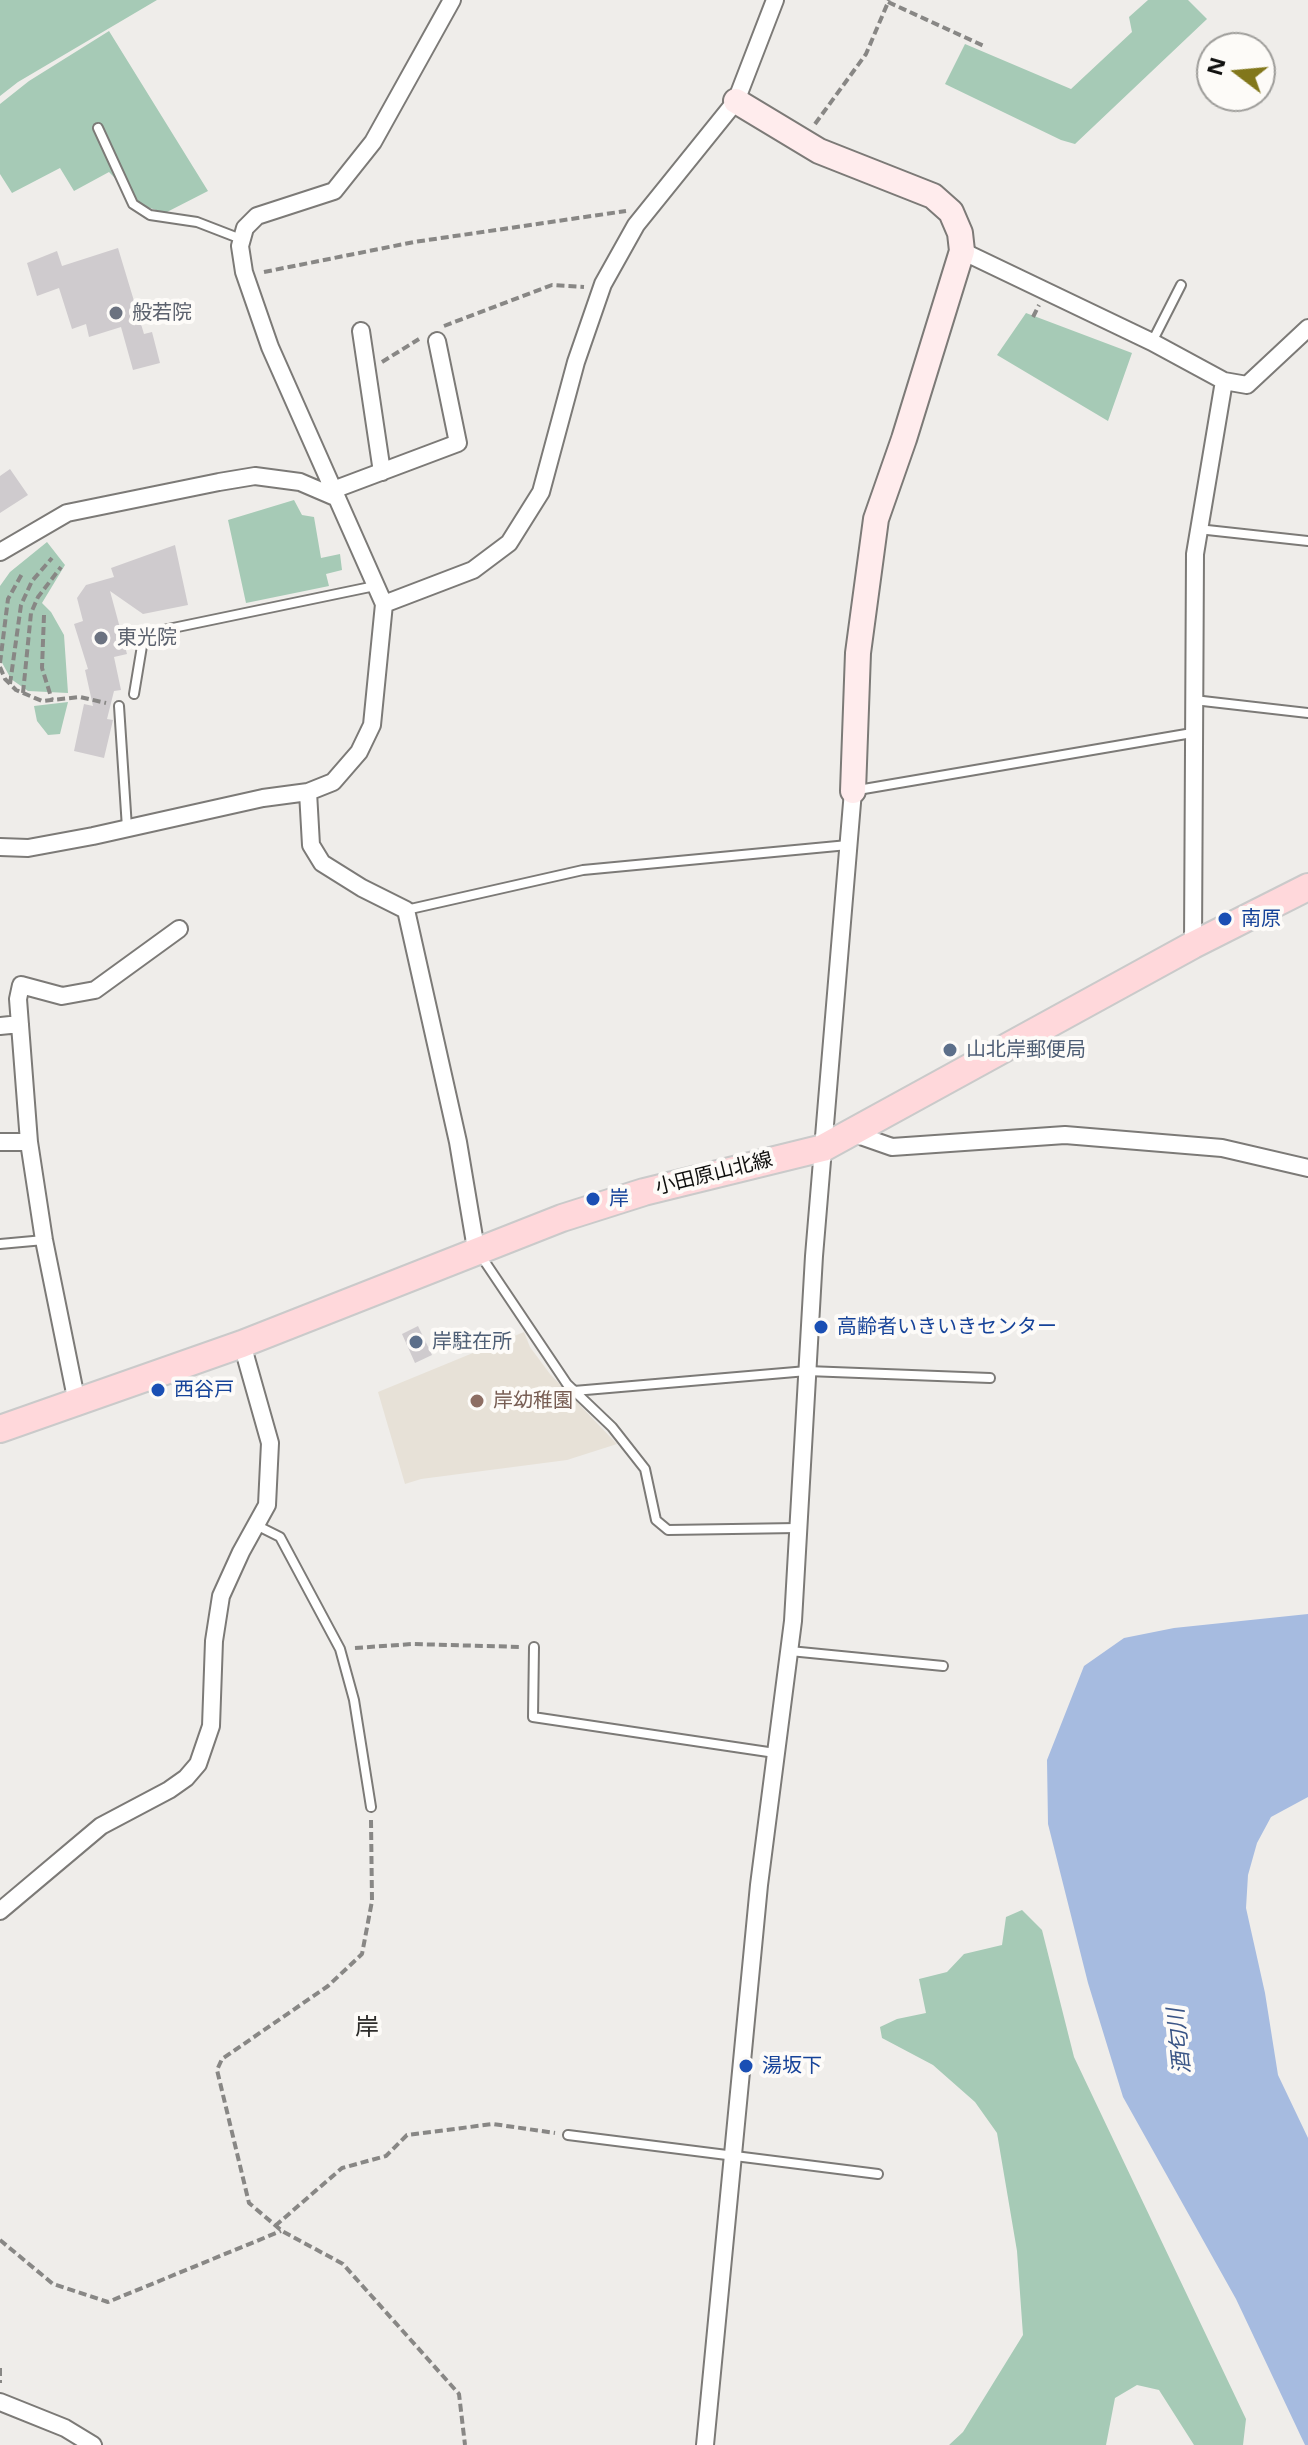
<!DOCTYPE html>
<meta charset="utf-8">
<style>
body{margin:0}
#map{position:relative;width:1308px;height:2445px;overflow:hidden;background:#efedea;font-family:"Open Sans",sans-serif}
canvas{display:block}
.north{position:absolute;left:1196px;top:32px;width:80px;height:80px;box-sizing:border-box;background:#fdfbf8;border:2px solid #9e9d9a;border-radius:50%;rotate:286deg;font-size:22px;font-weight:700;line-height:32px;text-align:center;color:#0f0f0e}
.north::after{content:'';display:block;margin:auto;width:28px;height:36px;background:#82771b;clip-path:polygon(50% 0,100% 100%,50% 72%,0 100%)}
</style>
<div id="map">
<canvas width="1308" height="2445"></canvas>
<div class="north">N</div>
</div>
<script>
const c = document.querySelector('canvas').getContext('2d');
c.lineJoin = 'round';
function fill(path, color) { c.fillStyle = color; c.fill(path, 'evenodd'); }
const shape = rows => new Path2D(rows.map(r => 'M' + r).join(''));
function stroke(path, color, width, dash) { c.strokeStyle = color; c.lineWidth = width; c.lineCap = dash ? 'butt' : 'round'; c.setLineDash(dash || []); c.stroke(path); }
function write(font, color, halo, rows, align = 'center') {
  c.font = font + ' "Open Sans","Noto Sans JP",sans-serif'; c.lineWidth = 8; c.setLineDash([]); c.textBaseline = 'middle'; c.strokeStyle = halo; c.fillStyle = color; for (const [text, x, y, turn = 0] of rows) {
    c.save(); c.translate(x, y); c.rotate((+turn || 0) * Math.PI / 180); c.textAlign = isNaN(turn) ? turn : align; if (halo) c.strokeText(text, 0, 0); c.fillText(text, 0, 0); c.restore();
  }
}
fill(shape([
 [524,1332,530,1347,550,1374,617,1444,567,1460,421,1479,405,1484,378,1392]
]), '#e7e1d7');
fill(shape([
 [0,0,157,0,18,82,0,96],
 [1148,0,1188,0,1207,19,1075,144,1061,140,945,84,965,44,1071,89,1132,32,1129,17],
 [109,31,208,191,165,213,141,205,109,172,74,191,60,168,12,193,0,174,0,104,29,81],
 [1026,313,1132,353,1108,421,997,355],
 [294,500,302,515,314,517,321,558,340,554,342,570,326,574,329,586,246,603,228,520],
 [47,542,65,565,42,603,51,612,64,635,68,693,28,691,11,679,0,659,0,586,10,572],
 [68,702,60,734,48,735,37,721,34,706],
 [1022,1910,1042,1930,1074,2057,1246,2419,1243,2445,1194,2445,1159,2390,1137,2385,1115,2398,1106,2445,949,2445,963,2432,1023,2335,1017,2251,997,2133,975,2102,933,2065,882,2038,880,2027,897,2019,926,2013,919,1979,947,1972,964,1954,1002,1945,1006,1917]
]), '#a6cab6');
fill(shape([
 [1308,1614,1308,1797,1271,1817,1257,1843,1248,1875,1246,1908,1265,1993,1278,2075,1308,2138,1308,2445,1305,2445,1236,2299,1123,2097,1088,1983,1048,1824,1047,1760,1084,1666,1124,1638,1174,1628]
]), '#a6bbe0');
fill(shape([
 [118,248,144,334,152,332,160,363,133,370,121,327,89,337,86,324,72,329,59,288,37,296,27,263,57,251,62,266],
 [10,469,28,495,0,513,0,476],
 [175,545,188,605,143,614,110,591,127,654,114,657,121,690,114,691,107,719,113,720,104,758,74,751,84,704,93,706,85,670,88,669,74,624,83,621,77,598,86,585,114,577,111,568],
 [418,1326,432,1355,415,1363,402,1334]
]), '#cfcbce');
const lane = shape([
 [98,128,133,204,150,215,197,222,241,239],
 [1152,342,1181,285],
 [1198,529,1308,541],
 [134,694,144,634,375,586],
 [1194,700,1308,713],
 [119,706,127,828],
 [858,790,1192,733],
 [406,910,583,870,848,845],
 [0,1244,44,1240],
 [479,1253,567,1384,612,1427,645,1469,656,1520,668,1530,797,1528],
 [574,1391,807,1371,990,1378],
 [256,1525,280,1537,340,1649,354,1700,371,1807],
 [534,1647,533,1717,775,1753],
 [790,1651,943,1666],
 [568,2135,878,2174]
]);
const street = shape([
 [962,251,1152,342,1224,381,1247,385,1308,328],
 [361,331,382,472],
 [333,490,458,443,437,341],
 [0,552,67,513,219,482,255,476,300,482,335,497],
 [384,604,473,570,509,543,541,492,576,362,603,284,636,225,736,101,775,0],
 [308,792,311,845,322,863,362,888,406,910,458,1142,476,1249],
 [0,847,28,848,93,836,263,798,308,792,333,782,359,752,372,725,384,604,270,347,244,272,240,246,245,228,257,216,334,191,373,142,452,0],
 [1193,945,1195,554,1224,381],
 [0,1026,20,1024],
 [852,1133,892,1147,1065,1135,1222,1148,1308,1168],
 [0,1142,29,1142],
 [77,1403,44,1240,29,1142,18,999,21,985,62,996,95,990,179,929],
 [0,1911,101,1826,169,1790,186,1778,198,1764,211,1726,214,1641,221,1596,241,1552,267,1505,270,1443,242,1344],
 [0,2402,65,2428,93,2445],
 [705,2445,759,1885,793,1621,814,1256,853,791]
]);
const secondary = shape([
 [736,101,819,151,933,196,951,212,960,233,962,251,904,439,876,519,858,653,853,791]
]);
const primary = shape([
 [0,1429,242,1344,562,1218,644,1192,823,1148,1193,945,1308,887]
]);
stroke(lane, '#7c7a77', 12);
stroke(street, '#7c7a77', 20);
stroke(secondary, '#7c7a77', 28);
stroke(primary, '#cacaca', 30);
stroke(shape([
 [888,2,984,46],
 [815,124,866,54,889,0],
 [264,272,414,242,626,211],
 [1033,317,1039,305],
 [444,326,552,285,584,287],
 [382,362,419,339],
 [44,615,42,668,52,700],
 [0,663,8,599,23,572],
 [0,667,5,679,16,690,42,701,80,697,106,703],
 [10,684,21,605,32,581,52,558],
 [23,693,31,613,38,597,61,567],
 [355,1648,412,1644,522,1647],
 [371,1820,372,1901,362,1954,328,1986,222,2059,217,2070,249,2203,282,2231,343,2264,459,2394,465,2445],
 [275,2226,342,2168,386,2156,407,2135,493,2124,555,2133],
 [0,2240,53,2284,108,2302,281,2231],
 [0,2368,0,2383]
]), '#888785', 4, [8, 4]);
stroke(lane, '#fff', 8);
stroke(street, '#fff', 16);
stroke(secondary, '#ffeced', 24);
stroke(primary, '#ffd8db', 26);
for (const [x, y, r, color] of [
 [116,313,8,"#6b7280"],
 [101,638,8,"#6b7280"],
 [1225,919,8,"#1a4fb4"],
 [950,1050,8,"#5c6f8a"],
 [593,1199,8,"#1a4fb4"],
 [821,1327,8,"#1a4fb4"],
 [416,1342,8,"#5c6f8a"],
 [158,1390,8,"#1a4fb4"],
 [477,1401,8,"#8d6e63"],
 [746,2066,8,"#1a4fb4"]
]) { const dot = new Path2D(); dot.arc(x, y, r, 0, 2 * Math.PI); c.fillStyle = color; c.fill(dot); stroke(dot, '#fdfbf8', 3); }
write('20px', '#5b616d', '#fdfbf8', [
 ["般若院",132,313],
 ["東光院",117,638]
], 'left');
write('20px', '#164399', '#fdfbf8', [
 ["南原",1241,919],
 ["岸",609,1199],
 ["高齢者いきいきセンター",837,1327],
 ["西谷戸",174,1390],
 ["湯坂下",762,2066]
], 'left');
write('20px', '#4e5e75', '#fdfbf8', [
 ["山北岸郵便局",966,1050],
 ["岸駐在所",432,1342]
], 'left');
write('20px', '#0f0f0e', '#fdfbf8', [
 ["小田原山北線",714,1174,-14]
]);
write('20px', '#785e54', '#fdfbf8', [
 ["岸幼稚園",493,1401]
], 'left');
write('italic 22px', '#3a5586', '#fdfbf8', [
 ["酒匂川",1180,2041,-96]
]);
write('24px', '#2c2b29', '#fdfbf8', [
 ["岸",367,2028]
]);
</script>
